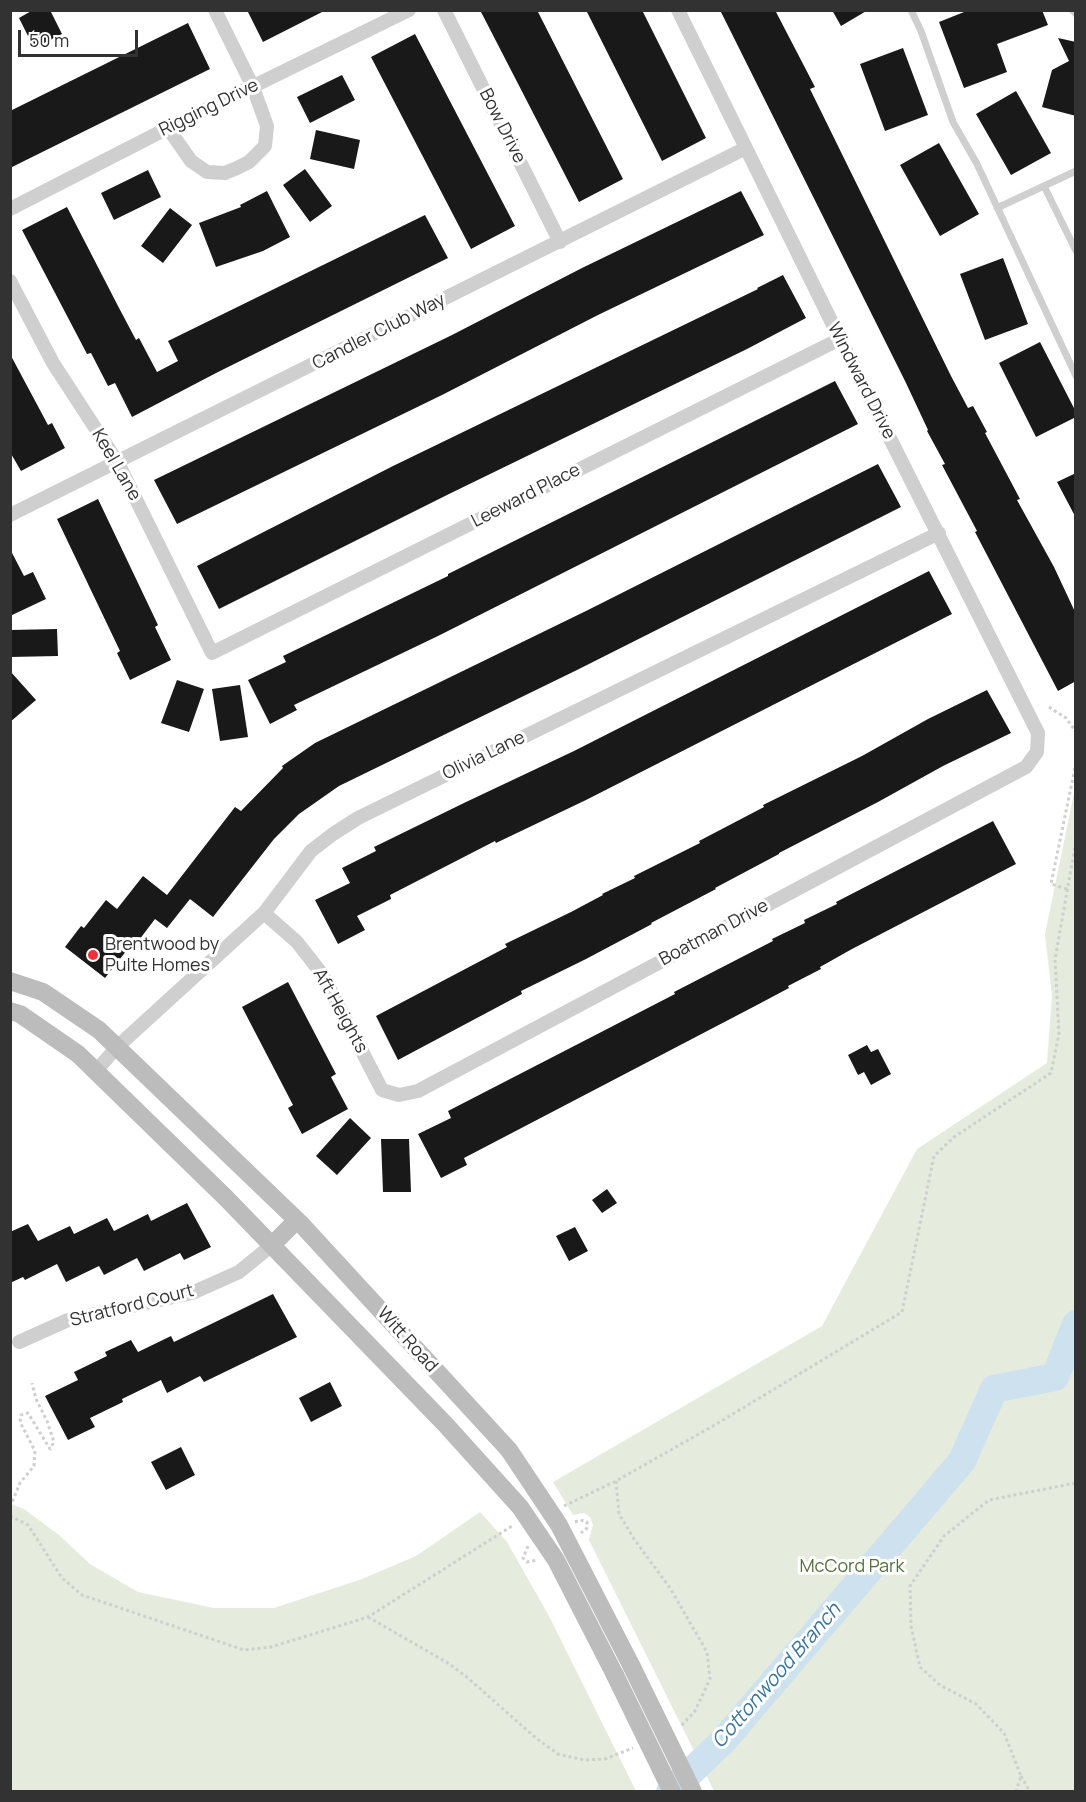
<!DOCTYPE html>
<style>
body{margin:0}
#map{position:relative;width:1086px;height:1802px;overflow:hidden;background:#fff;font-family:Manrope,sans-serif}
canvas{display:block}
.frame{position:absolute;inset:0;border:12px solid #323232;pointer-events:none}
.scale{position:absolute;left:18px;top:30px;width:120px;height:27px;box-sizing:border-box;border:3px solid #323232;border-top:0;padding-left:8px;font-size:18px;line-height:21px;white-space:nowrap;color:#323232;-webkit-text-stroke:4px #fff;paint-order:stroke}
</style>
<div id="map">
<canvas width="1086" height="1802"></canvas>
<div class="frame"></div>
<div class="scale">50 m</div>
</div>
<script>
const c = document.querySelector('canvas').getContext('2d');
c.lineJoin = 'round';
function fill(path, color) { c.fillStyle = color; c.fill(path, 'evenodd'); }
const shape = rows => new Path2D(rows.map(r => 'M' + r).join(''));
function stroke(path, color, width, dash) { c.strokeStyle = color; c.lineWidth = width; c.lineCap = dash ? 'butt' : 'round'; c.setLineDash(dash || []); c.stroke(path); }
function write(font, color, halo, rows, align = 'center') {
  c.font = font + ' Manrope,sans-serif'; c.lineWidth = 6; c.setLineDash([]); c.textBaseline = 'middle'; c.strokeStyle = halo; c.fillStyle = color; for (const [text, x, y, turn = 0] of rows) {
    c.save(); c.translate(x, y); c.rotate((+turn || 0) * Math.PI / 180); c.textAlign = isNaN(turn) ? turn : align; if (halo) c.strokeText(text, 0, 0); c.fillText(text, 0, 0); c.restore();
  }
}
fill(shape([
 [1075,788,1075,1791,714,1791,589,1540,593,1525,590,1517,584,1513,573,1515,553,1482,822,1326,917,1149,1047,1063,1052,995,1045,934],
 [10,1504,24,1509,59,1535,90,1564,138,1592,214,1608,274,1608,362,1579,416,1556,480,1512,507,1542,549,1616,636,1791,11,1791]
]), '#e5ecde');
stroke(shape([
 [670,1792,724,1740,962,1461,994,1389,1055,1377,1076,1324]
]), '#cde1ef', 28);
fill(shape([
 [33,10,50,10,62,34,34,48,19,18],
 [247,10,326,10,263,42],
 [480,10,537,10,623,179,579,202],
 [586,10,642,10,706,138,662,161],
 [720,10,775,10,815,87,810,89,951,376,968,408,973,406,987,432,985,433,1020,499,1017,500,1054,567,1076,614,1076,681,1058,691,975,532,977,531,942,465,945,464,927,431,928,430,906,383],
 [832,10,868,10,841,26],
 [969,10,1042,10,1048,25,997,44,1007,72,964,88,939,22],
 [188,23,210,69,10,168,10,111],
 [415,34,515,226,471,249,371,57],
 [1058,38,1076,42,1076,116,1042,107,1052,70,1069,61],
 [903,48,928,115,885,131,860,64],
 [342,75,355,100,310,123,297,97],
 [1016,91,1051,153,1011,175,976,114],
 [316,130,360,140,354,169,310,159],
 [939,143,979,214,940,236,900,165],
 [305,169,332,206,310,222,283,185],
 [148,170,161,197,114,220,101,193],
 [267,191,290,237,263,251,216,267,199,223,241,207,240,205],
 [741,191,764,235,598,315,442,395,177,524,154,480,452,335,582,268],
 [67,207,118,306,136,340,139,338,157,372,178,361,168,341,425,215,448,258,218,372,132,417,115,383,108,386,91,353,87,354,22,230],
 [170,208,192,225,163,263,141,246],
 [1003,258,1028,324,985,340,960,274],
 [783,275,806,318,747,349,449,494,219,609,197,566,393,466,758,289,757,288],
 [1040,342,1076,412,1076,417,1036,437,999,363],
 [10,354,48,425,52,423,65,448,21,471,10,452],
 [835,381,858,424,438,636,294,705,297,710,270,724,248,680,286,662,283,656,448,576,448,574],
 [878,464,901,507,577,670,339,786,299,814,274,839,213,917,190,899,167,928,155,919,130,952,127,950,105,978,65,947,81,926,84,928,106,900,117,909,143,876,167,895,235,807,241,811,283,768,282,766,315,743,588,610],
 [1076,473,1076,518,1057,482],
 [98,499,158,625,155,627,171,660,130,680,117,653,120,651,57,519],
 [10,549,24,576,33,572,46,599,10,616],
 [929,571,952,614,586,800,496,843,495,841,390,895,391,899,357,916,365,930,338,944,315,900,350,883,342,868,376,851,374,847,466,802,574,751],
 [57,629,58,656,10,657,10,630],
 [10,671,36,700,10,722],
 [177,680,204,689,189,732,161,723],
 [240,685,248,737,220,741,212,689],
 [987,690,1011,733,943,766,878,802,779,853,779,854,715,888,716,889,651,923,652,924,586,959,521,991,522,994,398,1060,376,1016,507,947,505,944,571,912,603,895,602,894,635,878,634,876,700,843,699,841,764,807,763,805,862,756,928,719],
 [993,821,1016,864,852,949,820,967,821,969,788,986,789,988,757,1005,464,1158,467,1165,441,1178,418,1134,451,1118,448,1111,675,994,674,992,773,941,772,939,805,923,804,920,837,904,836,902],
 [288,982,336,1074,331,1077,348,1109,302,1134,288,1108,293,1105,242,1007],
 [867,1045,871,1052,878,1049,891,1074,871,1085,864,1072,858,1075,848,1055],
 [350,1118,371,1138,337,1175,316,1156],
 [381,1139,409,1139,411,1192,383,1192],
 [607,1189,617,1203,602,1213,592,1200],
 [187,1203,211,1247,184,1260,180,1253,144,1271,137,1258,104,1275,99,1266,66,1282,57,1264,25,1280,23,1277,10,1283,10,1232,28,1224,38,1241,70,1226,74,1234,107,1218,114,1231,148,1214,151,1221],
 [575,1227,588,1251,569,1261,556,1236],
 [273,1294,297,1337,204,1382,200,1376,167,1393,161,1380,122,1399,123,1402,90,1418,95,1427,68,1440,45,1396,78,1380,74,1372,107,1356,105,1352,131,1340,138,1352,171,1336,174,1342],
 [330,1382,342,1406,311,1422,299,1398],
 [181,1447,195,1475,166,1490,151,1462]
]), '#191919');
stroke(shape([
 [1049,707,1066,718,1076,732],
 [1067,889,1051,884,1076,763],
 [616,1481,619,1514,634,1539,670,1588,707,1652,710,1679,695,1711,680,1727],
 [564,1506,616,1481,713,1426,902,1312,934,1156,954,1137,1051,1073,1059,1034,1055,959,1076,841],
 [10,1507,20,1483,34,1466,35,1451,20,1422,21,1415,28,1413,50,1449,54,1442,47,1421,36,1399,32,1383],
 [10,1516,28,1525,62,1578,82,1595,244,1650,271,1647,368,1617,512,1526],
 [575,1522,580,1520,587,1522,587,1528,581,1533],
 [528,1546,523,1558,527,1562,537,1560],
 [368,1617,448,1663,468,1678,537,1739,558,1754,584,1760,605,1759,633,1748],
 [1021,1776,1030,1792],
 [1016,1792,1021,1776,1004,1733,976,1704,940,1685,920,1667,911,1626,910,1586,944,1536,989,1500,1076,1483]
]), '#cfcfcf', 3, [3, 3]);
stroke(shape([
 [911,10,921,31,953,122,977,164,1076,376],
 [1072,10,1076,14],
 [1044,186,1076,251],
 [997,208,1076,171]
]), '#cfcfcf', 7);
stroke(shape([
 [444,10,560,242],
 [168,128,191,161,207,172,225,173,237,168,249,162,265,146,267,126,253,87,215,10],
 [10,209,168,128,409,10],
 [10,281,53,363,118,463,212,653,840,339],
 [10,515,746,148],
 [264,913,297,942,322,974,382,1090,399,1095,418,1091,1026,767,1037,752,1038,733,840,339,678,10],
 [96,1071,117,1047,264,913,311,851,333,834,358,818,939,533],
 [19,1342,68,1320,192,1293,239,1272,272,1245]
]), '#cfcfcf', 14);
stroke(shape([
 [10,981,43,992,99,1030,302,1225,509,1450,559,1525,632,1667],
 [10,1011,20,1014,78,1054,226,1198,445,1424,520,1507,556,1560,615,1675],
 [272,1245,297,1220]
]), '#bcbcbc', 18);
stroke(shape([
 [632,1667,693,1792],
 [615,1675,672,1792]
]), '#bcbcbc', 18);
for (const [x, y, r, color] of [
 [93,955,6,"#ec323d"]
]) { const dot = new Path2D(); dot.arc(x, y, r, 0, 2 * Math.PI); c.fillStyle = color; c.fill(dot); stroke(dot, '#fff', 2); }
write('18px', '#323232', '#fff', [
 ["Rigging Drive",209,108,-26],
 ["Bow Drive",502,126,63],
 ["Candler Club Way",379,332,-27],
 ["Windward Drive",861,381,63],
 ["Keel Lane",116,465,60],
 ["Leeward Place",526,496,-27],
 ["Olivia Lane",484,756,-26],
 ["Boatman Drive",714,933,-28],
 ["Aft Heights",340,1011,61],
 ["Stratford Court",132,1306,-14],
 ["Witt Road",407,1340,48]
]);
write('18px', '#323232', '#fff', [
 ["Brentwood by",105,945],
 ["Pulte Homes",105,966]
], 'left');
write('18px', '#54713d', '#fff', [
 ["McCord Park",852,1567]
]);
write('italic 20px', '#3b7499', '#fff', [
 ["Cottonwood Branch",777,1676,-49]
]);
</script>
